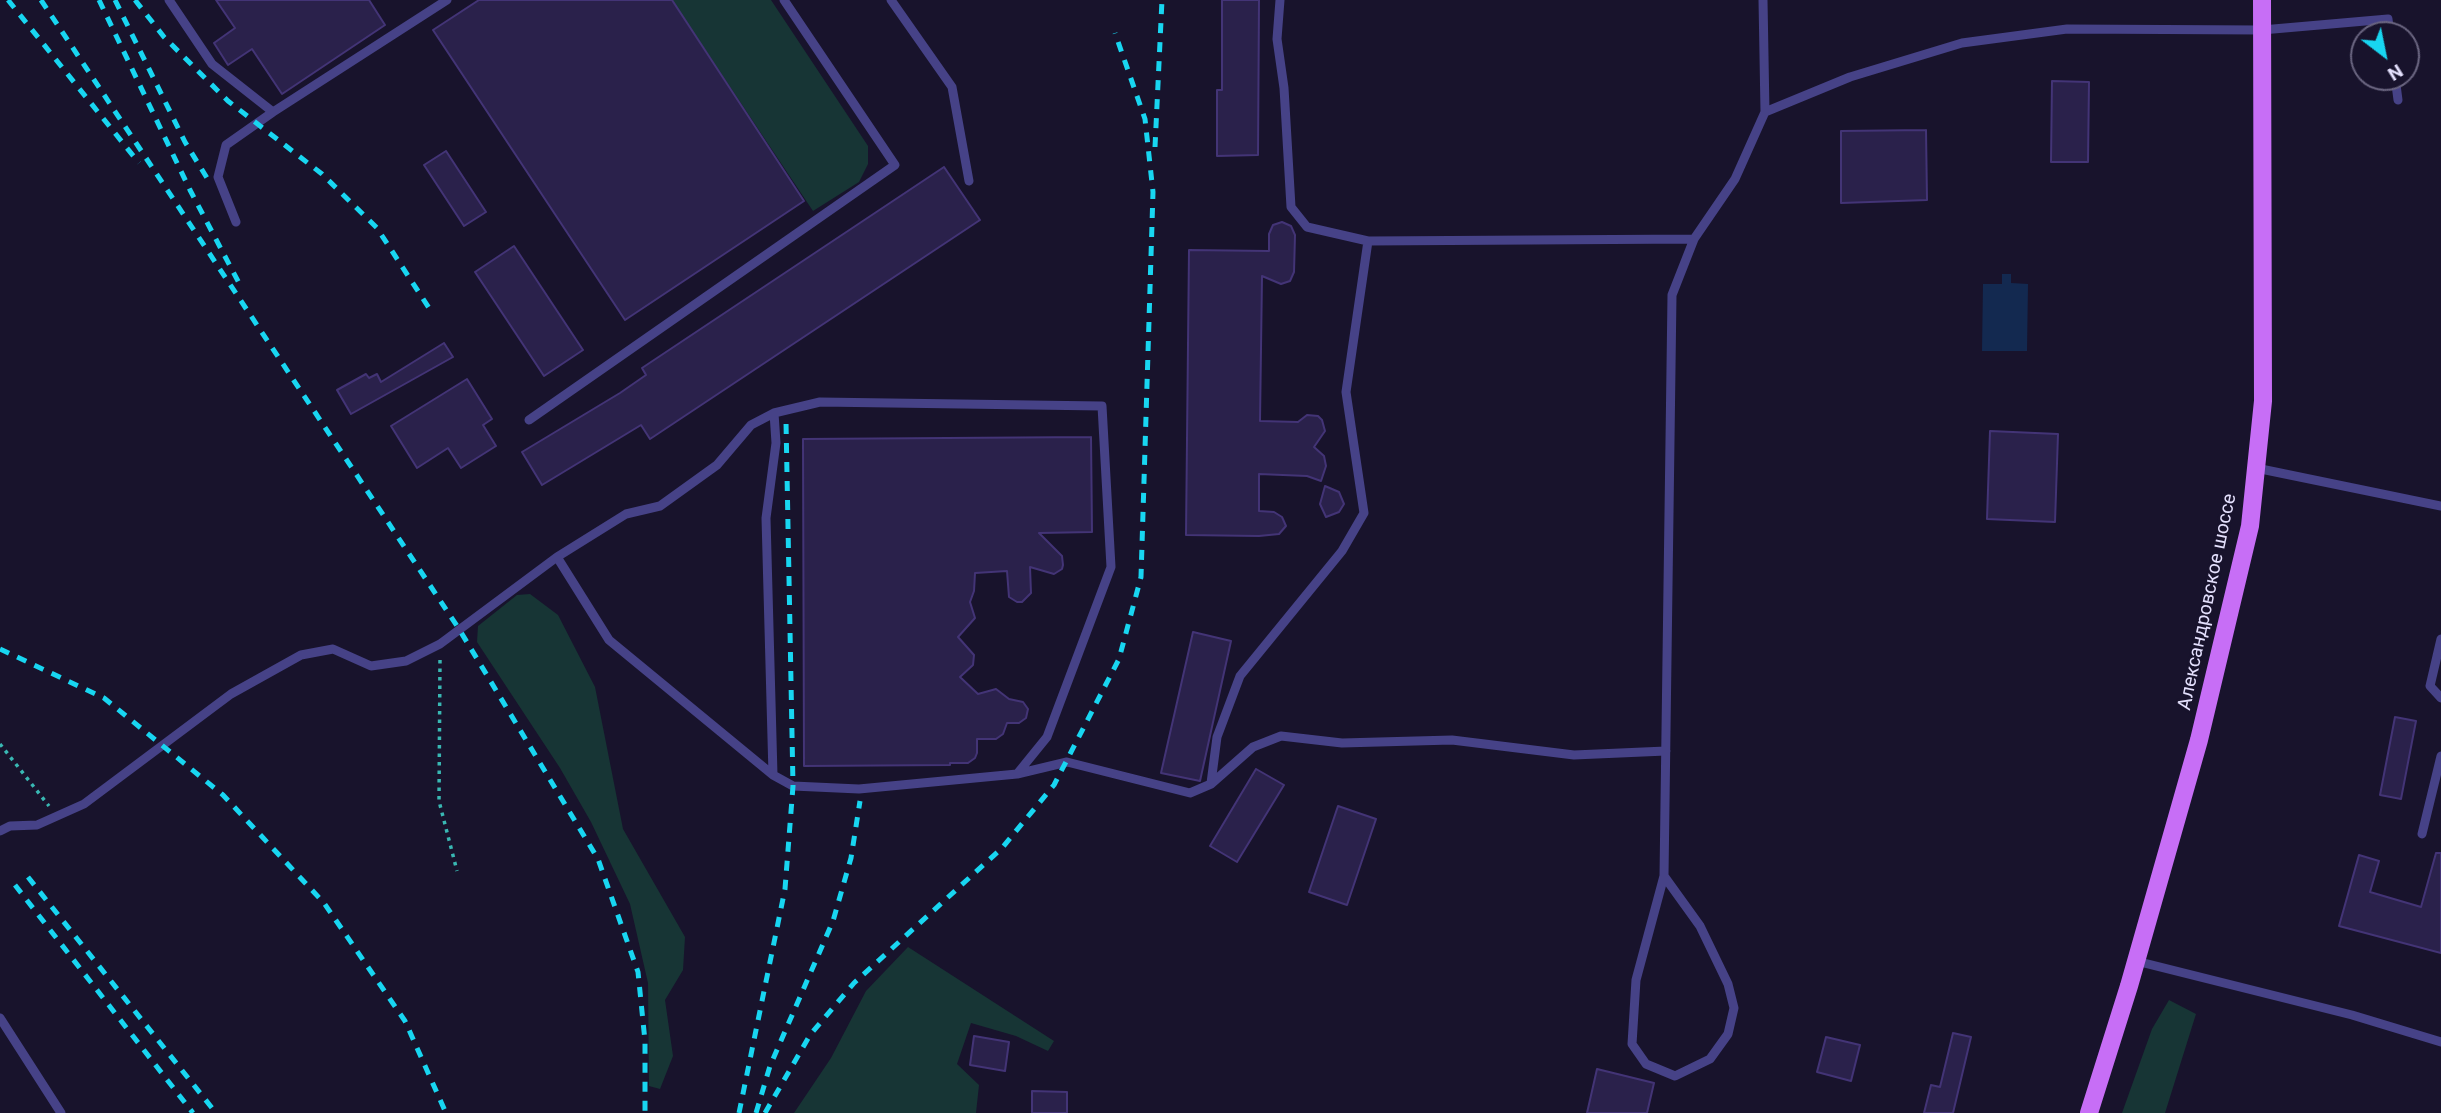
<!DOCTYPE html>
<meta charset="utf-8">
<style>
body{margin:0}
#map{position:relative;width:2441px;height:1113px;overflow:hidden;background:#18132c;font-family:Roboto,sans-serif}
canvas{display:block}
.north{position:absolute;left:2350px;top:21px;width:70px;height:70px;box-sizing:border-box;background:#18132c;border:2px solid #6a6580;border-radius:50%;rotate:148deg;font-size:19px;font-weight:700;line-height:28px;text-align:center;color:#e4e0fd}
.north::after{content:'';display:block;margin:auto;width:24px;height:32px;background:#18d6f1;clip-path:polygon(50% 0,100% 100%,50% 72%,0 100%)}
</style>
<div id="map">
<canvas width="2441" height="1113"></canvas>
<div class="north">N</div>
</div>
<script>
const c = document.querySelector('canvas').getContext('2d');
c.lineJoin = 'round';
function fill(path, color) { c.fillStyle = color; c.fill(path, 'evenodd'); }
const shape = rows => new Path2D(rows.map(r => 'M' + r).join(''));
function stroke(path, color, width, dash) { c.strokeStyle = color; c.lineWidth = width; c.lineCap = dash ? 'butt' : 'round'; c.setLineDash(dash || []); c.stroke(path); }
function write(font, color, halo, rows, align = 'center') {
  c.font = font + ' Roboto,sans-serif'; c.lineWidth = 5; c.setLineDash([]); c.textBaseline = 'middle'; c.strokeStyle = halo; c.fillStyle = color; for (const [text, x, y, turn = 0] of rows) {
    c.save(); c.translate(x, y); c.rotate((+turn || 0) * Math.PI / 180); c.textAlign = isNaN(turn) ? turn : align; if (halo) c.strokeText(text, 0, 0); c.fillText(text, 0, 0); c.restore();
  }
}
fill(shape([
 [672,0,771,0,868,146,868,164,859,182,813,211],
 [530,594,558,615,595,687,623,829,685,937,683,970,665,1000,673,1056,660,1089,649,1086,648,983,630,904,591,822,560,768,477,642,478,626,517,595],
 [908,947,1054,1041,1048,1051,1016,1036,971,1023,957,1064,979,1085,976,1113,794,1113,831,1058,866,991],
 [2169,1000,2196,1014,2165,1113,2122,1113,2152,1029]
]), '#173535');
fill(shape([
 [2002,274,2011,274,2011,283,2028,284,2027,351,1982,351,1983,284,2002,284]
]), '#132950');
const building = shape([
 [216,0,369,0,385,25,282,94,252,49,228,65,214,43,235,28,216,0],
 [479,0,672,0,804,201,625,320,433,30,479,0],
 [1222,0,1259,0,1258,155,1217,156,1217,90,1222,90,1222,0],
 [2052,81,2089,82,2088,162,2051,162,2052,81],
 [1926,130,1927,200,1841,203,1841,131,1926,130],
 [446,151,486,212,464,226,424,165,446,151],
 [944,167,980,220,650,439,641,425,542,485,522,452,620,393,646,375,642,368,944,167],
 [1282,222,1291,226,1295,235,1294,272,1290,281,1281,284,1262,276,1260,421,1298,422,1307,415,1318,416,1322,420,1325,431,1314,447,1324,456,1326,466,1321,481,1307,476,1259,474,1259,511,1274,512,1282,517,1286,526,1279,534,1259,536,1186,535,1189,250,1269,251,1269,234,1273,225,1282,222],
 [514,246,583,350,544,376,475,272,514,246],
 [444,343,453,357,351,414,337,390,366,374,369,378,377,374,381,382,444,343],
 [467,379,492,419,483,425,496,446,461,468,448,448,417,468,391,426,467,379],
 [1990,431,2058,434,2055,522,1987,519,1990,431],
 [1091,437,1092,532,1039,533,1062,556,1063,565,1062,569,1054,574,1030,567,1031,593,1022,602,1017,602,1009,597,1007,571,975,573,974,591,970,602,975,618,958,637,974,655,973,665,960,677,978,694,996,689,1009,699,1023,702,1028,709,1026,718,1019,723,1007,723,1003,734,996,739,977,739,977,753,975,758,968,763,950,763,950,765,804,766,803,439,1091,437],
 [1325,486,1339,492,1344,504,1339,512,1326,517,1320,504,1325,486],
 [1193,632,1231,641,1200,781,1161,773,1193,632],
 [2395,717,2416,721,2401,799,2380,795,2395,717],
 [1256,769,1284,785,1237,862,1210,846,1256,769],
 [1338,806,1376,819,1347,905,1309,892,1338,806],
 [2436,853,2441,853,2441,953,2339,926,2359,855,2379,861,2370,892,2421,907,2436,853],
 [1953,1033,1971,1037,1953,1113,1924,1113,1931,1085,1940,1087,1953,1033],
 [974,1036,1009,1042,1005,1071,970,1065,974,1036],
 [1826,1037,1860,1045,1851,1081,1817,1072,1826,1037],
 [1597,1069,1654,1083,1647,1113,1587,1113,1597,1069],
 [1032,1091,1067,1092,1067,1113,1032,1113,1032,1091]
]);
fill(building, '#2a214b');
stroke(building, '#433476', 2);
stroke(shape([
 [440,660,439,801,457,871],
 [0,744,49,806]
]), '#39b8b3', 3.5, [3.5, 5]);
stroke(shape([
 [169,0,212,64,273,112],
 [891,0,952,87,969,181],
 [1280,0,1277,39,1284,88,1291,207,1307,227,1368,241],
 [2395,77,2398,100],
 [1765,112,1850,77,1962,43,2067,29,2262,30,2388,19,2390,35],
 [236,222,218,177,226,145,273,112,447,0],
 [529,420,895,165,784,0],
 [2256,468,2441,506],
 [557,557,609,640,773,775,793,786,859,789,1017,774,1067,762,1190,793,1211,784,1253,747,1281,736,1342,743,1452,740,1574,755,1666,751],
 [2441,639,2430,686,2441,698],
 [773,775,766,518,776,443,774,413],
 [1211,783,1217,737,1240,676,1342,551,1364,513,1346,392,1368,241,1694,239],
 [0,831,10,826,37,825,84,804,231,694,301,655,333,649,371,666,406,661,440,644,557,557,626,514,660,506,717,465,751,425,774,413,820,402,1102,406,1111,567,1047,737,1017,774],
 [2422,834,2441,756],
 [1664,876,1700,926,1728,984,1734,1008,1728,1034,1710,1059,1675,1076,1646,1064,1632,1044,1636,980,1664,876,1672,295,1694,239,1735,179,1765,112,1763,0],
 [2136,961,2352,1015,2441,1042],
 [0,1018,61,1113]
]), '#464287', 9);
stroke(shape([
 [2089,1113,2129,986,2199,740,2250,526,2263,401,2262,0]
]), '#c76ef6', 18);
stroke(shape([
 [8,0,139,163],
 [41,0,459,629,598,859,638,972,645,1041,645,1113],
 [99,0,190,190,239,283],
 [115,0,185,142,207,178],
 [135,0,164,37,228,101,322,174,377,228,429,308],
 [1155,147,1162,0],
 [0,649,104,698,223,795,324,903,405,1021,446,1113],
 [28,877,216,1113],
 [15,885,193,1113],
 [739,1113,785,889,793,786,786,422],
 [756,1113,770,1066,833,921,851,858,860,801],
 [765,1113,810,1035,854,983,1002,848,1054,785,1119,659,1141,577,1153,192,1145,119,1115,33]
]), '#18d6f1', 5, [10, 9]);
write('19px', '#e4e0fd', '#18132c', [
 ["Александровское шоссе",2208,602,-78]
]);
</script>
